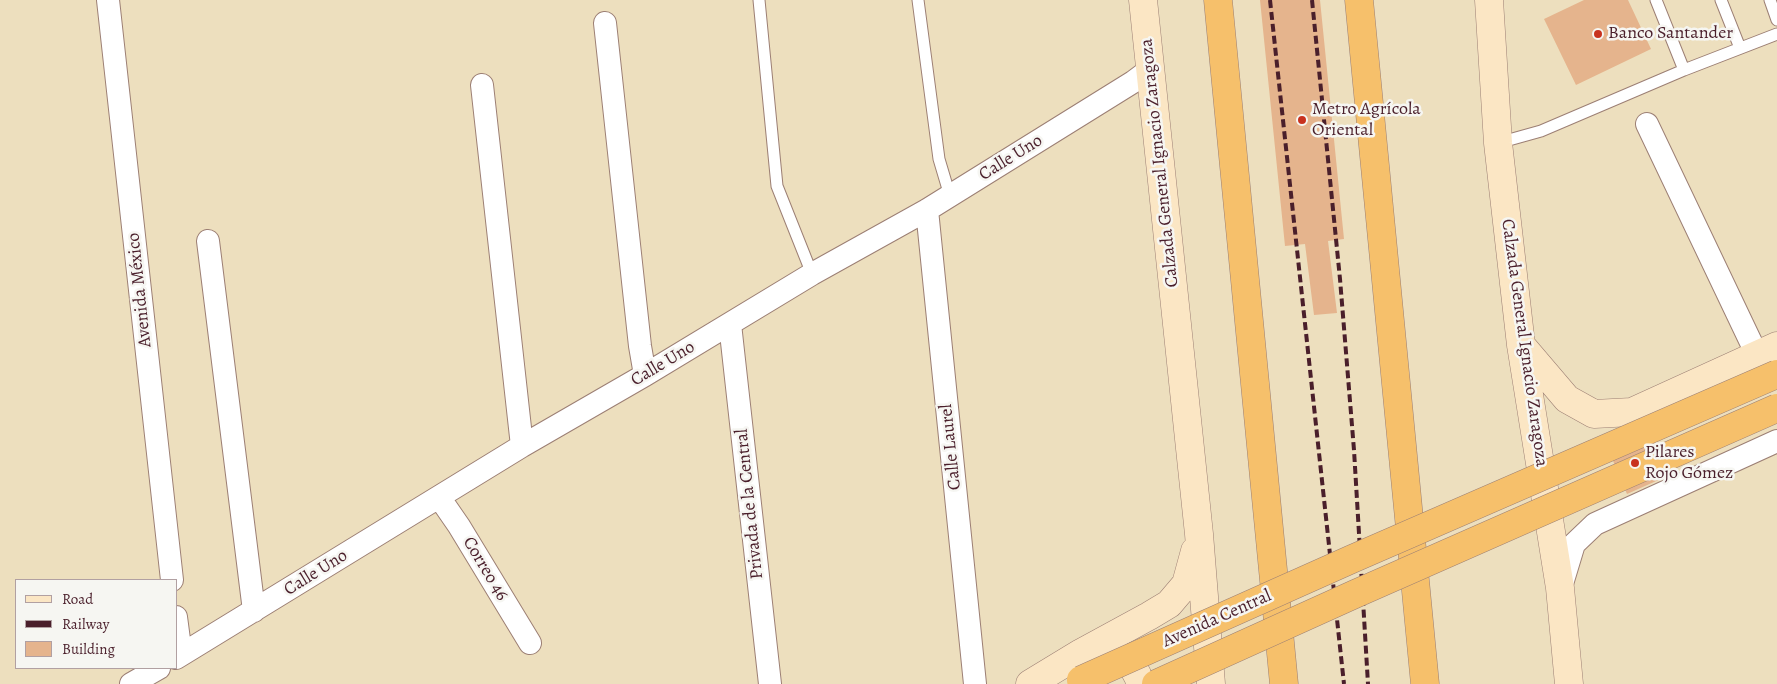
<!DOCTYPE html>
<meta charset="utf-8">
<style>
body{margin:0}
#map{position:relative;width:1777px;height:684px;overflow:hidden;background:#eddfbe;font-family:Alegreya,serif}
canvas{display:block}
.legend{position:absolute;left:15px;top:579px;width:162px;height:90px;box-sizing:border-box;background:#f6f6f2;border:1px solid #b1a0a2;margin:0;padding:6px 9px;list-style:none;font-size:15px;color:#4a1f2b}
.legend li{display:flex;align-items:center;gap:10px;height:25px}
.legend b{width:25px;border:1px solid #b1a0a2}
</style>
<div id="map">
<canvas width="1777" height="684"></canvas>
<ul class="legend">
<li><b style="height:6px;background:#fbe6c4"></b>Road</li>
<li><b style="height:6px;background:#4a1f2b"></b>Railway</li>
<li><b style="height:14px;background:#e5b48d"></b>Building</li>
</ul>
</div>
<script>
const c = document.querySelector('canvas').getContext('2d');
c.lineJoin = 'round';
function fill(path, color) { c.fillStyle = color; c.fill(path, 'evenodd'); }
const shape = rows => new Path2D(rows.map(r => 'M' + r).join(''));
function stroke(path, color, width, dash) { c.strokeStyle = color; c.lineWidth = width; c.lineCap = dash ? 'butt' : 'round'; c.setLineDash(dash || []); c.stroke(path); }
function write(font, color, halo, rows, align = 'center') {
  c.font = font + ' Alegreya,serif'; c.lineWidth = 5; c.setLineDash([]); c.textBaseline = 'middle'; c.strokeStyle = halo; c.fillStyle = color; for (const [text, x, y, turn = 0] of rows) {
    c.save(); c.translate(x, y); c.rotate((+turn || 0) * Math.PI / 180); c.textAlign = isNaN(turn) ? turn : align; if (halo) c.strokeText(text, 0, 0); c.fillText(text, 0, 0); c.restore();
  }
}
fill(shape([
 [1260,0,1320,0,1344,239,1328,241,1337,313,1314,315,1305,244,1285,246],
 [1584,0,1628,0,1651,49,1576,85,1544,19],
 [1645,434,1663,478,1627,494,1608,449]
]), '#e5b48d');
const service = shape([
 [759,0,777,186,812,274],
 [918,0,939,159,950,196],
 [1656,0,1684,70],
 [1721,0,1740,48],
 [1770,0,1777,20],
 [1498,143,1541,131,1684,70,1777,34]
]);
const minor = shape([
 [108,0,172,580],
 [605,23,640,346,645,375],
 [482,85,522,446],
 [1647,124,1757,355],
 [927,210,975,684],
 [208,241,254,611],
 [730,324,770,684],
 [439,497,459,526,530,643],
 [1561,587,1574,544,1595,524,1777,441],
 [176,617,181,655],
 [176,658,522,446,645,375,812,274,927,210,1133,82,1149,70],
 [131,684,159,668]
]);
const secondary = shape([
 [1143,0,1199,534,1211,684],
 [1489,0,1498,143,1521,345,1560,588,1569,684],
 [1521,345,1567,399,1594,414,1632,412,1777,346],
 [1105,652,1111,653,1124,658,1133,667,1142,684],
 [1030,684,1081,653,1149,616,1169,604,1186,584,1195,551]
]);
const motorway = shape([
 [1218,0,1284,684],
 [1359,0,1425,684]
]);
stroke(service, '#9c7f74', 13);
stroke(minor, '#9c7f74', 24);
stroke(secondary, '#9c7f74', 29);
stroke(motorway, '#9c7f74', 29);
stroke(service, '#fff', 11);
stroke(minor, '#fff', 22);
stroke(secondary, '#fbe6c4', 28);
stroke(motorway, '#f6c06b', 28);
stroke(shape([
 [1270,0,1344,684],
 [1312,0,1340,279,1354,450,1368,684]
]), '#4a1f2b', 4, [8, 4]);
const primaryBridge = shape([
 [1081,680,1352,559,1777,374],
 [1156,684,1355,594,1777,408]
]);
stroke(primaryBridge, '#9c7f74', 29, []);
stroke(primaryBridge, '#f6c06b', 28);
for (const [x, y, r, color] of [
 [1598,34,5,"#c8321e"],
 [1302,120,5,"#c8321e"],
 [1635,463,5,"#c8321e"]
]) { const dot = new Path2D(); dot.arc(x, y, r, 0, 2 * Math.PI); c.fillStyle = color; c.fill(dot); stroke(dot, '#f6f6f2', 2); }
write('18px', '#4a1f2b', '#f6f6f2', [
 ["Banco Santander",1608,34],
 ["Metro Agrícola",1312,110],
 ["Oriental",1312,131],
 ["Pilares",1645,453],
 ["Rojo Gómez",1645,474]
], 'left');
write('18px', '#4a1f2b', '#f6f6f2', [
 ["Calle Uno",1011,158,-32],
 ["Calzada General Ignacio Zaragoza",1160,163,-96],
 ["Avenida México",140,290,-96],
 ["Calzada General Ignacio Zaragoza",1524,343,82],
 ["Calle Uno",663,364,-31],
 ["Calle Laurel",951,447,-96],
 ["Privada de la Central",750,504,-96],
 ["Correo 46",485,569,59],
 ["Calle Uno",316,573,-32],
 ["Avenida Central",1217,619,-24]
]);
</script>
